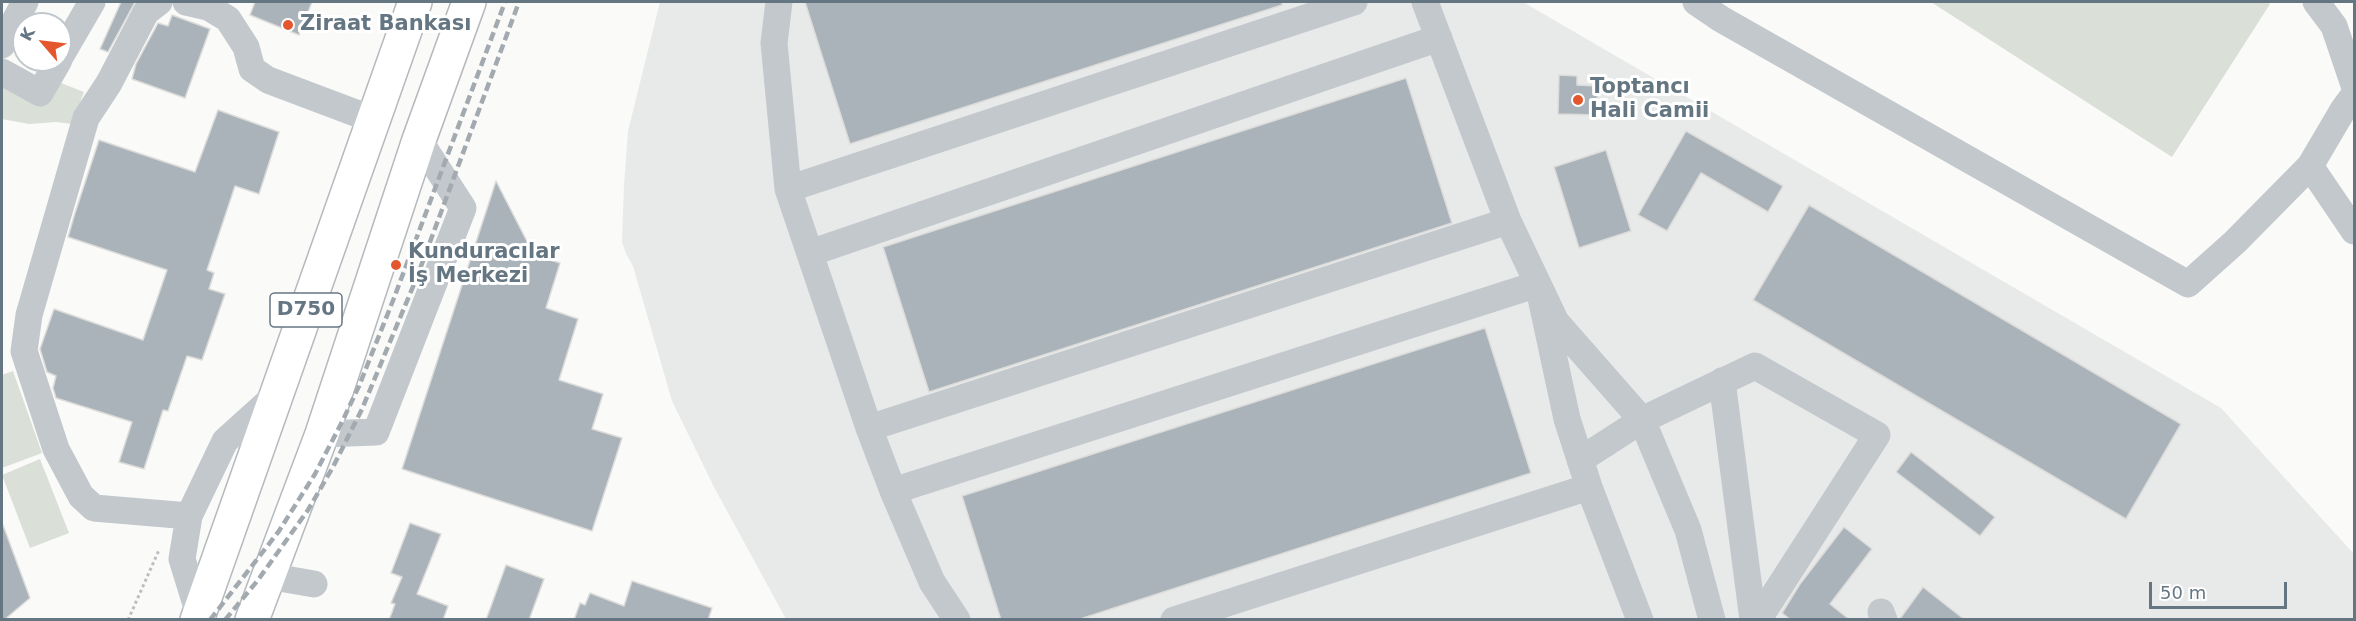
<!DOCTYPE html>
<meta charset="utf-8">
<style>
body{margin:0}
#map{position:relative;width:2356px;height:621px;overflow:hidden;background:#fafaf8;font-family:"DejaVu Sans",sans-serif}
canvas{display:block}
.frame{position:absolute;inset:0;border:3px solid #657683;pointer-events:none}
.north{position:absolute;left:12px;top:12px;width:60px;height:60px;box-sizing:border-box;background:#fff;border:2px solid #c1c8cd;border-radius:50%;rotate:298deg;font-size:16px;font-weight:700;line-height:24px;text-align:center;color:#657683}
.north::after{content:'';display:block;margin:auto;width:21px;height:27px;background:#e4572e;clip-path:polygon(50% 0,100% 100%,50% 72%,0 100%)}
.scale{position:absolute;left:2149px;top:582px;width:138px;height:27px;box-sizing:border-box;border:3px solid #657683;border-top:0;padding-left:8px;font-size:18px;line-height:21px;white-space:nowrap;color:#657683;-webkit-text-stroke:4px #fff;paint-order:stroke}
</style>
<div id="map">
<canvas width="2356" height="621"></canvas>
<div class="frame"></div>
<div class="north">K</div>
<div class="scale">50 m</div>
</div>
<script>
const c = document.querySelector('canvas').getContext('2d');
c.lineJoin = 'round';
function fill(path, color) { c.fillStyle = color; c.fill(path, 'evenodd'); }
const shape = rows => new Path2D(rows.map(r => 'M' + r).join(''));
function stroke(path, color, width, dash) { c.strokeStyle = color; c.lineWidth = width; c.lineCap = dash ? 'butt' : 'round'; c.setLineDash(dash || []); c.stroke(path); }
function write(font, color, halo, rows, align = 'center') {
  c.font = font + ' "DejaVu Sans",sans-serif'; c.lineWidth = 6; c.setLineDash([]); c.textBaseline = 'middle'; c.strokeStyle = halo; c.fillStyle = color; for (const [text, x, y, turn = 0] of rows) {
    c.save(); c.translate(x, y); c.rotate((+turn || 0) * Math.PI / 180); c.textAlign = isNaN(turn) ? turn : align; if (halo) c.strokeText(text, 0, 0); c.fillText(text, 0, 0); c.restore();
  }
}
fill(shape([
 [660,2,1523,2,2221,408,2354,554,2354,619,786,619,714,487,672,401,633,266,626,254,622,242,624,185,628,131]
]), '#e8e9e9');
fill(shape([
 [1931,2,2266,2,2270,4,2172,157],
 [2,80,61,83,84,92,72,124,56,122,29,124,2,119],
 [13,371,42,453,2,468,2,375],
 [40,459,69,533,30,548,2,475]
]), '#dadfd7');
const building = shape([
 [121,2,135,2,108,52,100,49,121,2],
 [255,2,312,2,299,35,250,15,255,2],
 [805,2,1282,2,1282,5,850,144,805,2],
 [172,15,210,29,185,98,132,79,136,64,158,23,168,26,172,15],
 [1559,75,1577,76,1577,85,1598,86,1596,115,1558,114,1559,75],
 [1406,78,1452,223,929,392,883,247,1406,78],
 [218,110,279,132,259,194,235,186,207,270,214,273,209,289,225,294,202,360,187,356,168,411,163,410,144,469,119,462,132,422,56,398,53,388,56,376,47,372,40,349,54,309,143,340,167,270,68,237,75,213,99,140,195,172,218,110],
 [1686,131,1783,186,1768,212,1701,173,1667,231,1638,215,1686,131],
 [1606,150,1631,231,1579,248,1554,167,1606,150],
 [496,181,534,255,560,263,546,308,578,319,559,380,603,394,592,429,622,438,592,531,402,469,496,181],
 [1809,205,2181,424,2126,519,1753,300,1809,205],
 [1485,328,1531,473,1077,620,1001,620,962,496,1485,328],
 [1911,452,1995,517,1980,536,1896,472,1911,452],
 [410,523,441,534,417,594,448,606,443,620,389,620,395,604,391,603,402,577,391,573,410,523],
 [2,525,3,525,30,598,4,620,2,620,2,525],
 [1844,527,1872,549,1830,604,1850,620,1791,620,1782,613,1800,584,1844,527],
 [506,565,544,579,529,620,486,620,506,565],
 [632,581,712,608,708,620,574,620,580,603,585,605,590,593,624,606,632,581],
 [1923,587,1965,620,1899,620,1923,587]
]);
fill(building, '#aab3b9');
stroke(building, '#dcdcda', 1.5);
const highway = shape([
 [197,620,415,2],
 [252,620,322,434,419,140,469,2]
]);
stroke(highway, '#b4b9bd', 36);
stroke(shape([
 [128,620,159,550]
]), '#bbbfc2', 3, [3, 3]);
stroke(shape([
 [159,2,146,12,109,83,86,118,29,315,24,351,56,449,81,496,94,508,189,516],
 [186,2,208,7,228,19,246,47,252,69,268,80,374,120],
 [779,2,774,43,788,189,869,428,893,491,932,582,957,620],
 [1425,2,1508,221,1556,322,1642,420,1688,530,1712,620],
 [1696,2,1721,19,2188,284,2235,242,2310,166,2343,110,2354,95],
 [2316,2,2334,26,2354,85],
 [2,45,25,2],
 [60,57,92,2],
 [2,72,40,93,59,60],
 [2310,166,2354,231],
 [788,189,1354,2],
 [810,253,1439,38],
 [1722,381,1753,620],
 [869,428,1508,221],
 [322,434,376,432,463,208,419,140],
 [1580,460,1642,420,1755,366,1877,435,1758,620],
 [893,491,1538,284,1567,419,1589,487,1640,620],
 [268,576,314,584],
 [1881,612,1884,620],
 [199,614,182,559,189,516,225,441,276,395],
 [1174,620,1589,487]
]), '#c3c8cc', 27);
stroke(highway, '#fff', 33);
stroke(shape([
 [210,620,279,531,315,474,342,422,359,386,394,298,505,2],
 [225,620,258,580,308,510,333,467,362,409,417,277,519,2]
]), '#a2aab0', 4.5, [9, 4.5]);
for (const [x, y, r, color] of [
 [288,25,6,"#e4572e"],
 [1578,100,6,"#e4572e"],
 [396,265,6,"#e4572e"]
]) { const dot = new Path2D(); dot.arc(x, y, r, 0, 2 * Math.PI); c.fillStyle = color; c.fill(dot); stroke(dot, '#fff', 2); }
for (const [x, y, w] of [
 [306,310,72]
]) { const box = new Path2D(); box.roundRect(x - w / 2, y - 17, w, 34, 4.5); c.fillStyle = '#fff'; c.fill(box); stroke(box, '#657683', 1.5); }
write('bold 20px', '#657683', null, [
 ["D750",306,310]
]);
write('bold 21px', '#657683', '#fff', [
 ["Ziraat Bankası",300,25],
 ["Toptancı",1590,88],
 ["Hali Camii",1590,112],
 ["Kunduracılar",408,253],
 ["İş Merkezi",408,277]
], 'left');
</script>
